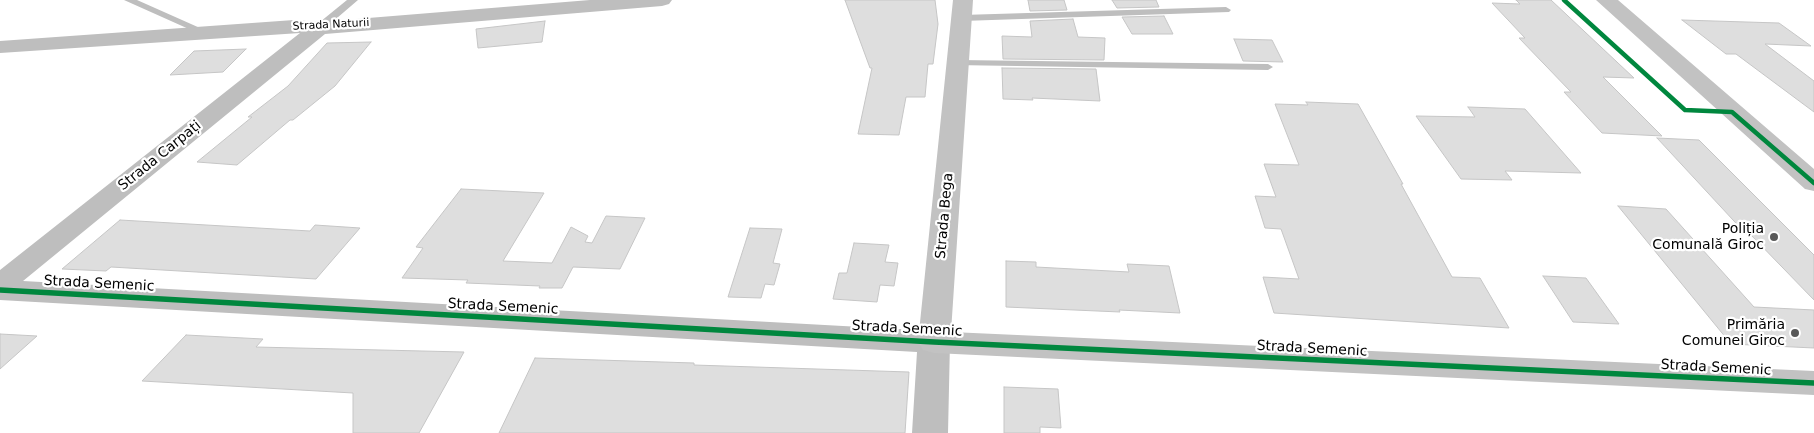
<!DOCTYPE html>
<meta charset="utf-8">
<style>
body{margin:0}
canvas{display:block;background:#fff}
</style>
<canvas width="1814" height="433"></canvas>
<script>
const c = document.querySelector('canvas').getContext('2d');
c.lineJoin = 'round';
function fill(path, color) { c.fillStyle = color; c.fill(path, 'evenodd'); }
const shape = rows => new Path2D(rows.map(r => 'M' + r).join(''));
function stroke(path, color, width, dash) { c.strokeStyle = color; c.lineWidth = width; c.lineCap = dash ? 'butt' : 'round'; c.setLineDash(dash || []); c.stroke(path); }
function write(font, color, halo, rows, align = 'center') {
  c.font = font + ' "DejaVu Sans",sans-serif'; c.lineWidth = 4.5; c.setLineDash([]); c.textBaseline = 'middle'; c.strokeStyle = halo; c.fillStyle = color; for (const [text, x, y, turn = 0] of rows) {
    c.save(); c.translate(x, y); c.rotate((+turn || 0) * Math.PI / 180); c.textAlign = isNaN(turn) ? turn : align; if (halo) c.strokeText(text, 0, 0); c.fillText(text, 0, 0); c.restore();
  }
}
const building = shape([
 [845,0,935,0,938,24,933,64,928,64,925,97,906,97,899,135,858,134,872,68,870,68,845,0],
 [1028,0,1064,0,1067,10,1030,11,1028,0],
 [1112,0,1156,0,1159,7,1117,8,1112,0],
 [1516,0,1551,0,1634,78,1603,77,1662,136,1602,133,1564,92,1571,92,1519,38,1525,38,1492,3,1520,4,1516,0],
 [1164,16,1173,34,1132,34,1122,17,1164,16],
 [1073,19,1078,37,1105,38,1104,60,1003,59,1002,36,1032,37,1030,21,1073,19],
 [1682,20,1779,23,1811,46,1765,44,1814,81,1814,112,1736,54,1726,54,1682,20],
 [545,21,542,42,478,48,476,29,545,21],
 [1234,39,1272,40,1283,62,1243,61,1234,39],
 [371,42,335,86,293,120,290,120,237,165,197,162,252,117,248,117,288,86,327,43,371,42],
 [246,49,223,72,170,75,194,51,246,49],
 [1002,68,1096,69,1100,101,1032,98,1033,100,1003,99,1002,68],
 [1306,102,1358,104,1403,184,1401,184,1452,277,1480,278,1509,328,1274,313,1263,277,1299,279,1281,229,1265,228,1255,196,1276,197,1264,164,1299,165,1275,104,1308,105,1306,102],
 [1468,107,1525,109,1581,173,1505,171,1512,180,1461,179,1416,116,1475,117,1468,107],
 [1657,138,1699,140,1814,255,1814,300,1750,234,1746,234,1657,138],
 [461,189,544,193,503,261,552,263,571,227,588,236,585,242,592,243,606,216,645,218,620,269,573,267,562,288,539,288,540,286,466,283,468,280,402,278,423,248,416,247,461,189],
 [1618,206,1666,209,1754,307,1814,310,1814,348,1731,344,1618,206],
 [120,220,310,231,315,225,360,228,316,279,111,267,106,271,62,269,120,220],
 [750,228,782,229,773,263,780,264,774,285,765,284,761,298,728,297,750,228],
 [854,243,889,245,885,262,898,263,894,286,880,285,877,302,833,299,839,273,847,273,854,243],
 [1006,261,1036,262,1036,267,1129,272,1127,264,1169,266,1180,313,1119,310,1120,312,1006,307,1006,261],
 [1543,276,1586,278,1619,324,1573,322,1543,276],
 [0,334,37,336,0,369,0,334],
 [186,335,263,339,256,347,464,352,419,433,353,433,353,393,142,381,186,335],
 [535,358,694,363,694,365,909,372,905,433,499,433,535,358],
 [1004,387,1058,389,1061,428,1040,427,1040,433,1004,433,1004,387]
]);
fill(building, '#dedede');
stroke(building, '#c6c6c6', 1);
fill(shape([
 [124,0,137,0,209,32,204,35,200,34,124,0],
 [347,0,358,0,323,30,315,30,315,26,347,0],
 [1226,7,1231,10,1229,12,962,21,957,18,962,15,1226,7],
 [958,60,1268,64,1273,67,1268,70,954,65,953,63,954,61,958,60]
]), '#bebebe');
fill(shape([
 [590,0,672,0,669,4,662,6,325,34,23,281,934,331,945,334,950,342,948,433,912,433,917,352,0,300,0,270,300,33,0,53,0,41,294,20,319,22,590,0]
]), '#bebebe');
fill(shape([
 [953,0,973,0,951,332,1814,371,1814,395,934,353,923,350,918,342,953,0],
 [1596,0,1618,0,1814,169,1814,191,1805,189,1596,0]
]), '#c2c2c2');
stroke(shape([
 [1564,0,1685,110,1732,112,1814,183]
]), '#00873e', 4.5);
stroke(shape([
 [0,290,934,342,1814,383]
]), '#00873e', 5.5);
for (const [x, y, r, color] of [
 [1774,237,5,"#595959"],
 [1795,333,5,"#595959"]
]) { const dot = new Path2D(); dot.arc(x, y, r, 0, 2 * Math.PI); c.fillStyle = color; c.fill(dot); stroke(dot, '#fff', 2); }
write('11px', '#000', '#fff', [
 ["Strada Naturii",331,25,-3]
]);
write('14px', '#000', '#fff', [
 ["Strada Carpați",160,156,-39],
 ["Strada Bega",945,216,-85],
 ["Strada Semenic",99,284,3],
 ["Strada Semenic",503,307,3],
 ["Strada Semenic",907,329,3],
 ["Strada Semenic",1312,349,3],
 ["Strada Semenic",1716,368,3]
]);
write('14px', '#000', '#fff', [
 ["Poliția",1764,229],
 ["Comunală Giroc",1764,245],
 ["Primăria",1785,325],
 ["Comunei Giroc",1785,341]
], 'right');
</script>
